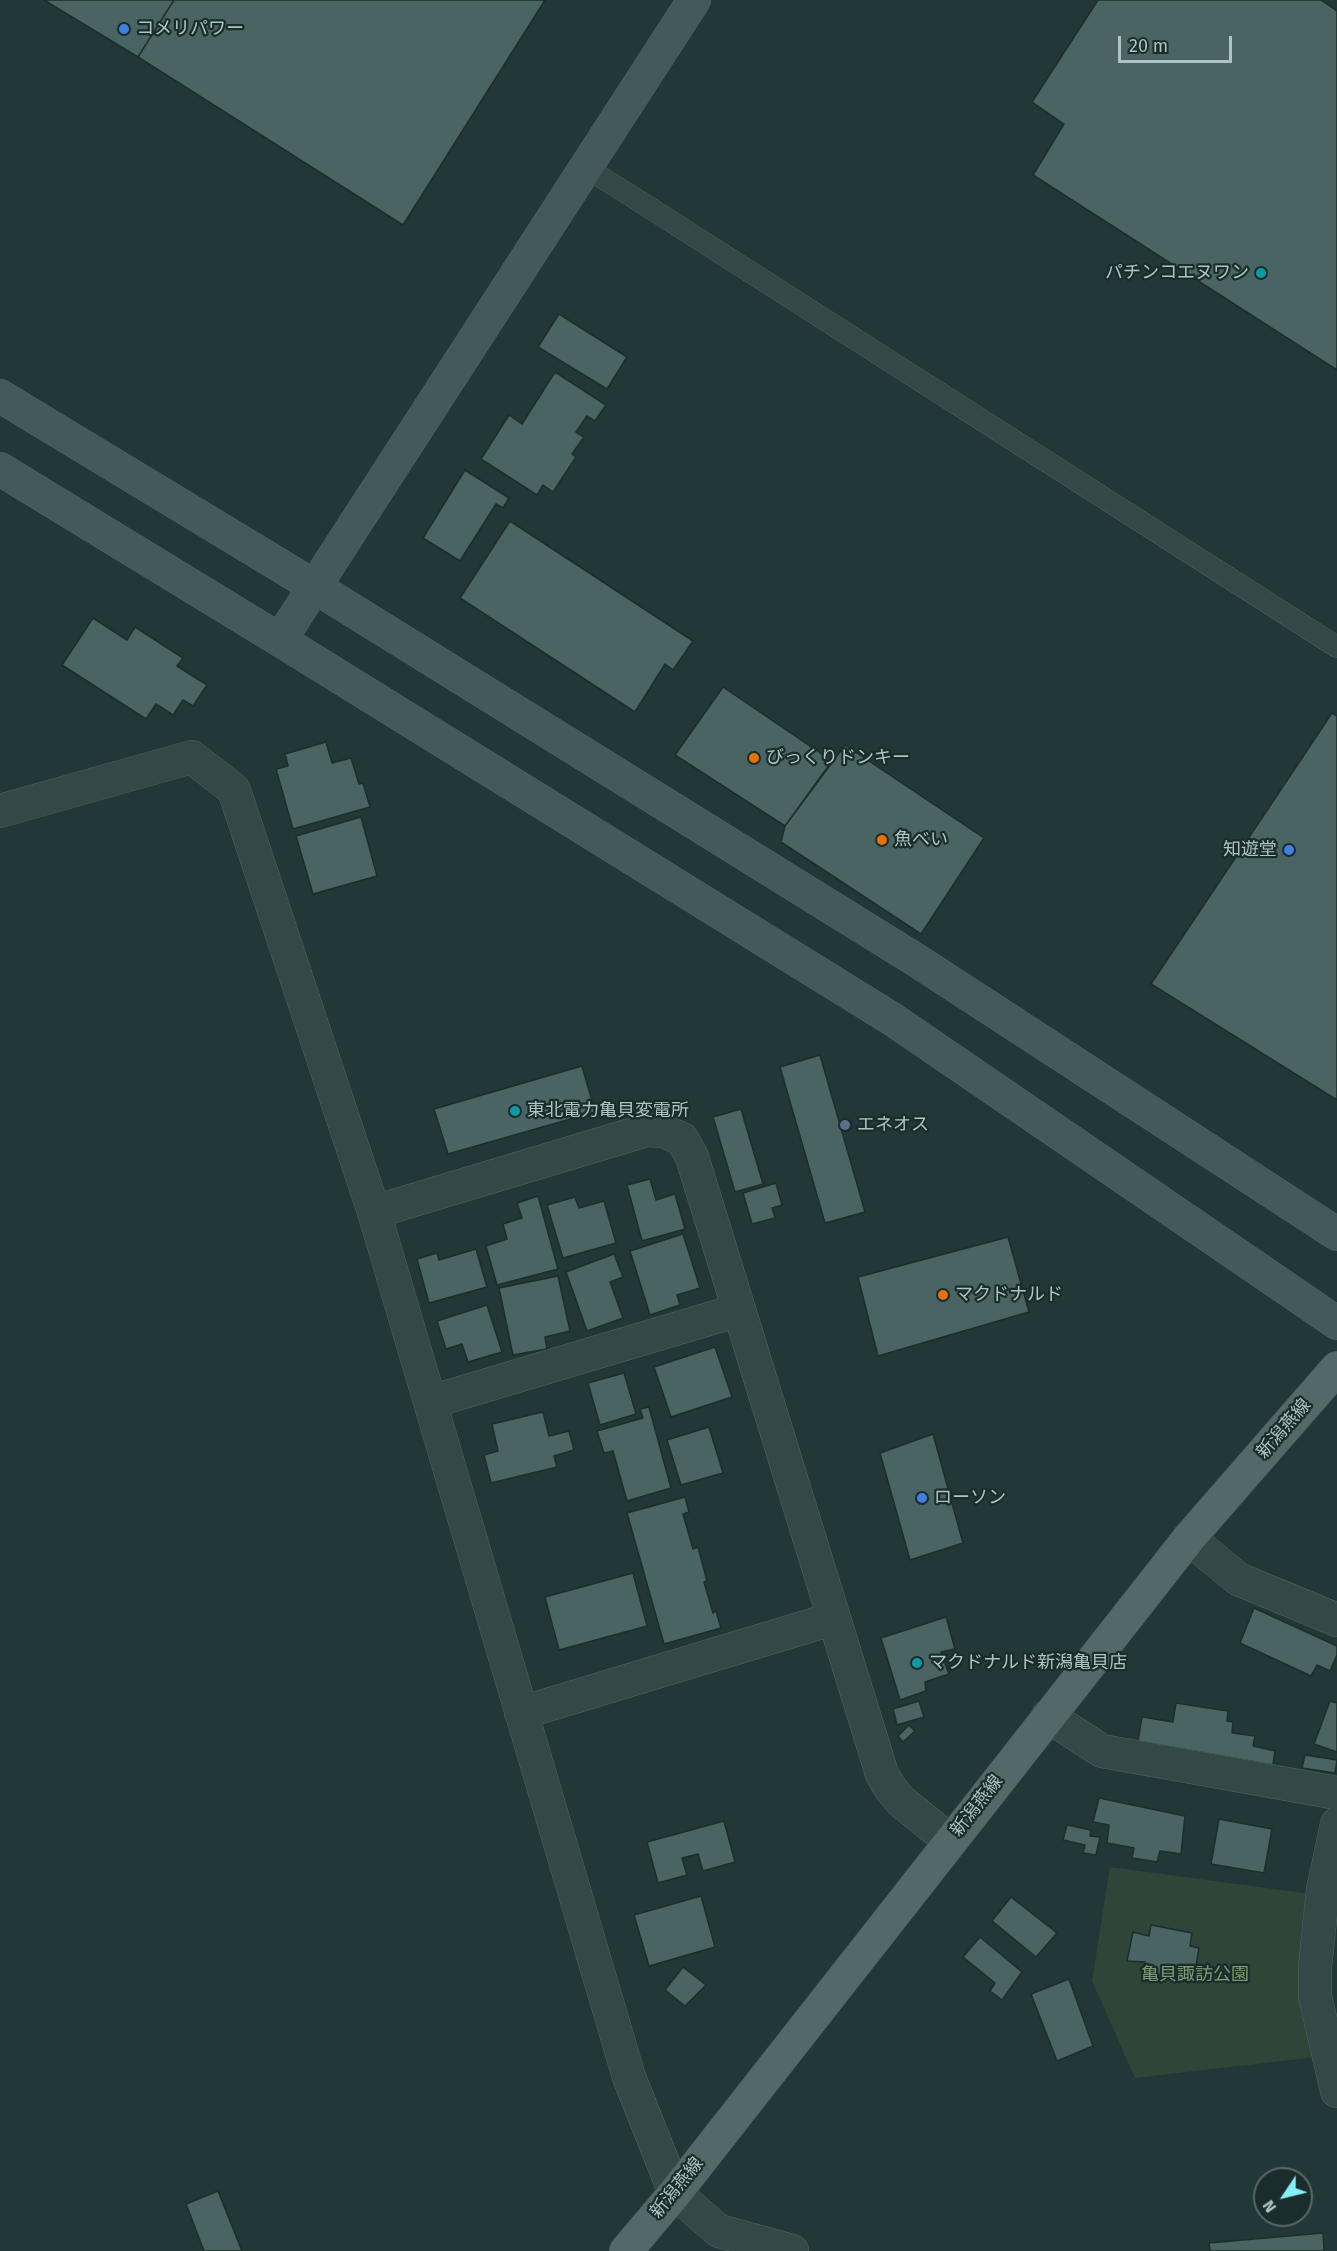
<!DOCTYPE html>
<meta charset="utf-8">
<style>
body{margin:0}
#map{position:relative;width:1337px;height:2251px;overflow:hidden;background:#223737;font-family:"Fira Sans",sans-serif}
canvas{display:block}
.north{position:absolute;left:1253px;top:2167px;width:60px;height:60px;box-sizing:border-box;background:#1a2c2c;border:2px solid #566869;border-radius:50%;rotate:235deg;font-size:16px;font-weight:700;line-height:24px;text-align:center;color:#afc3c4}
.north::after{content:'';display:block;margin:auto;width:21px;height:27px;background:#86eff3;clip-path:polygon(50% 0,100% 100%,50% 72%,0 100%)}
.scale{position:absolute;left:1118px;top:36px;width:114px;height:27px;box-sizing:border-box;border:3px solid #afc3c4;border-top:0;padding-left:8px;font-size:18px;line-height:21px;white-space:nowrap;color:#afc3c4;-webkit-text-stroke:4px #1a2c2c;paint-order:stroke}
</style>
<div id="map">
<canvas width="1337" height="2251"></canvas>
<div class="north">N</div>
<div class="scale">20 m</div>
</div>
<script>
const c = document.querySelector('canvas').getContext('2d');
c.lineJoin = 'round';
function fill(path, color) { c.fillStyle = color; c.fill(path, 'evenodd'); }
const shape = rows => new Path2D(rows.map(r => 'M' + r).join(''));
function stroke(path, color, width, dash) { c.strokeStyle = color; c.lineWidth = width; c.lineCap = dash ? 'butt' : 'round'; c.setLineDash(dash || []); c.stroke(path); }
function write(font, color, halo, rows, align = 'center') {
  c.font = font + ' "Fira Sans","Noto Sans JP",sans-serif'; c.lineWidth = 4.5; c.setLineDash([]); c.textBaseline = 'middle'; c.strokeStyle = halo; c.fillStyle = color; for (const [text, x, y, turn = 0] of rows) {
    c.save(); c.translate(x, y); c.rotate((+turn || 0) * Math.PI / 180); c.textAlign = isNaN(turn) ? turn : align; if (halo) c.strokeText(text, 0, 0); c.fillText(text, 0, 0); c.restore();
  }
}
fill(shape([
 [1110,1867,1319,1895,1325,2056,1135,2078,1092,1981]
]), '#2f4537');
const building = shape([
 [44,0,174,0,138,57,44,0],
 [174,0,545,0,403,225,138,57,174,0],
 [1098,0,1321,0,1337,11,1337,370,1033,175,1064,124,1032,102,1098,0],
 [559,314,627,357,607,389,538,347,559,314],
 [555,372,606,405,595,421,587,416,576,432,584,437,572,454,576,457,553,492,543,485,537,495,481,459,509,415,522,424,555,372],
 [465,470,509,498,503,508,496,504,460,561,423,538,465,470],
 [510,521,693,641,673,670,665,664,635,712,460,598,510,521],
 [93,618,127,640,135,627,183,658,177,666,207,685,193,706,183,700,173,715,156,704,146,719,62,665,93,618],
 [723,687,832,761,785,826,675,755,723,687],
 [1332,713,1337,716,1337,1100,1151,984,1332,713],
 [326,742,332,763,351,758,359,784,363,783,370,807,293,829,276,769,288,766,285,754,326,742],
 [845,745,984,838,921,934,781,842,785,826,845,745],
 [361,817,377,876,313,894,296,836,361,817],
 [820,1055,865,1212,825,1223,780,1067,820,1055],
 [582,1066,595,1112,448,1154,434,1109,582,1066],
 [741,1109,763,1184,735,1192,713,1117,741,1109],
 [650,1179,656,1200,675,1194,685,1229,642,1241,627,1185,650,1179],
 [776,1183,782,1205,772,1208,775,1218,752,1224,743,1193,776,1183],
 [538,1196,558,1269,497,1285,486,1246,507,1239,503,1224,522,1218,517,1203,538,1196],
 [575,1197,579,1208,604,1201,616,1243,563,1258,547,1205,575,1197],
 [683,1234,700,1288,677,1295,680,1305,650,1315,630,1251,683,1234],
 [1008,1237,1029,1312,878,1356,858,1277,1008,1237],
 [476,1249,487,1287,429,1303,417,1259,437,1253,439,1260,476,1249],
 [614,1254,623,1277,610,1282,623,1318,587,1331,566,1272,614,1254],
 [558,1276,570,1331,545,1337,547,1349,513,1355,499,1288,558,1276],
 [487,1305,502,1352,468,1362,462,1344,446,1349,437,1321,487,1305],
 [715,1347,732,1397,671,1417,654,1367,715,1347],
 [624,1373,636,1414,600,1425,588,1383,624,1373],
 [649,1407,671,1488,627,1501,613,1451,604,1453,597,1431,643,1418,640,1409,649,1407],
 [543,1412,549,1436,569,1431,574,1450,554,1456,557,1467,491,1483,484,1455,498,1451,492,1424,543,1412],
 [709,1427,723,1473,681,1485,667,1440,709,1427],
 [933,1434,963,1543,910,1560,880,1453,933,1434],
 [685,1497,689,1512,683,1514,693,1549,698,1547,707,1581,704,1582,713,1613,716,1611,721,1628,664,1644,627,1513,685,1497],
 [633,1573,647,1626,559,1650,545,1597,633,1573],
 [1254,1608,1337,1646,1337,1655,1330,1671,1317,1665,1311,1676,1240,1643,1254,1608],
 [946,1617,955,1649,941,1652,949,1674,925,1682,926,1691,900,1700,881,1638,946,1617],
 [919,1701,924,1717,897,1725,893,1709,919,1701],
 [1330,1701,1337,1703,1337,1752,1314,1744,1330,1701],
 [1176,1703,1228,1711,1227,1721,1233,1722,1232,1733,1255,1736,1253,1746,1275,1751,1273,1765,1138,1741,1142,1717,1173,1722,1176,1703],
 [909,1725,915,1731,903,1742,898,1736,909,1725],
 [1305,1755,1337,1760,1335,1773,1302,1768,1305,1755],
 [1099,1798,1185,1816,1181,1854,1160,1851,1157,1862,1132,1858,1134,1848,1107,1843,1109,1825,1093,1822,1099,1798],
 [1219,1819,1272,1829,1264,1873,1211,1864,1219,1819],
 [724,1821,735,1862,703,1871,698,1854,682,1858,687,1875,658,1883,647,1842,724,1821],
 [1067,1825,1091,1830,1090,1836,1100,1837,1096,1855,1083,1853,1085,1845,1063,1840,1067,1825],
 [701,1896,715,1947,649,1966,634,1915,701,1896],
 [1011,1897,1057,1933,1036,1957,992,1921,1011,1897],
 [1151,1925,1192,1933,1190,1946,1199,1948,1195,1972,1183,1969,1181,1979,1143,1972,1145,1962,1127,1961,1133,1932,1149,1936,1151,1925],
 [980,1937,1022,1972,1002,2000,990,1991,995,1983,963,1957,980,1937],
 [683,1967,706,1985,685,2006,665,1990,683,1967],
 [1069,1979,1093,2046,1057,2061,1031,1994,1069,1979],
 [218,2191,242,2251,204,2251,186,2204,218,2191],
 [1323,2233,1324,2251,1210,2251,1209,2243,1323,2233]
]);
fill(building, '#4a6363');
stroke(building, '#1c2e2e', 1.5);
const lane = shape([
 [586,168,625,192,1337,647]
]);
const street = shape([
 [0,811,192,757,234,790,374,1212,629,2077,675,2193,719,2231,792,2251],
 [374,1212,647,1130,664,1131,682,1139,692,1157,882,1774,890,1788,901,1801,950,1841],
 [430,1402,739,1310],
 [1189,1538,1238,1579,1337,1620],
 [521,1713,832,1619],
 [1048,1716,1102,1751,1337,1793],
 [1337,1824,1323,1890,1315,1968,1315,1996,1337,2091]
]);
const secondary = shape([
 [0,396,294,574,916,960,1337,1234],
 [0,469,280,640,892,1019,1337,1323],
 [280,640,694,0]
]);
const primary = shape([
 [626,2251,675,2193,1189,1538,1337,1368]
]);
stroke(lane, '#526565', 22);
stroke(street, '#526565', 34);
stroke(secondary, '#526565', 34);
stroke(primary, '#415354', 34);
stroke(lane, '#354848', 21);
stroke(street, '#354848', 33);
stroke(secondary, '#43595b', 33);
stroke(primary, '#536868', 33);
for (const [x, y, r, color] of [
 [124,29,6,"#3f7fe0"],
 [1261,273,6,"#0f9aa8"],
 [754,758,6,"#e8710a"],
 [882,840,6,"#e8710a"],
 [1289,850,6,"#3f7fe0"],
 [515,1111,6,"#0f9aa8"],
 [845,1125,6,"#5c6f8a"],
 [943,1295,6,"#e8710a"],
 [922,1498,6,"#3f7fe0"],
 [917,1663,6,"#0f9aa8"]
]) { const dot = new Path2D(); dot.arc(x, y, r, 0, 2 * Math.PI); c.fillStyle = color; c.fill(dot); stroke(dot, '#1a2c2c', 2); }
write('18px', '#afc3c4', '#1a2c2c', [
 ["コメリパワー",136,29],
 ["パチンコエヌワン",1249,273,"right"],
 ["びっくりドンキー",766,758],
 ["魚べい",894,840],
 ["知遊堂",1277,850,"right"],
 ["東北電力亀貝変電所",527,1111],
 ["エネオス",857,1125],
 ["マクドナルド",955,1295],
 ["ローソン",934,1498],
 ["マクドナルド新潟亀貝店",929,1663]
], 'left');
write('18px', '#afc3c4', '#1a2c2c', [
 ["新潟燕線",1284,1429,-49],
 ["新潟燕線",977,1806,-52],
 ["新潟燕線",677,2188,-51]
]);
write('18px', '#7e9970', '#1a2c2c', [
 ["亀貝諏訪公園",1195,1975]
]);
</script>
